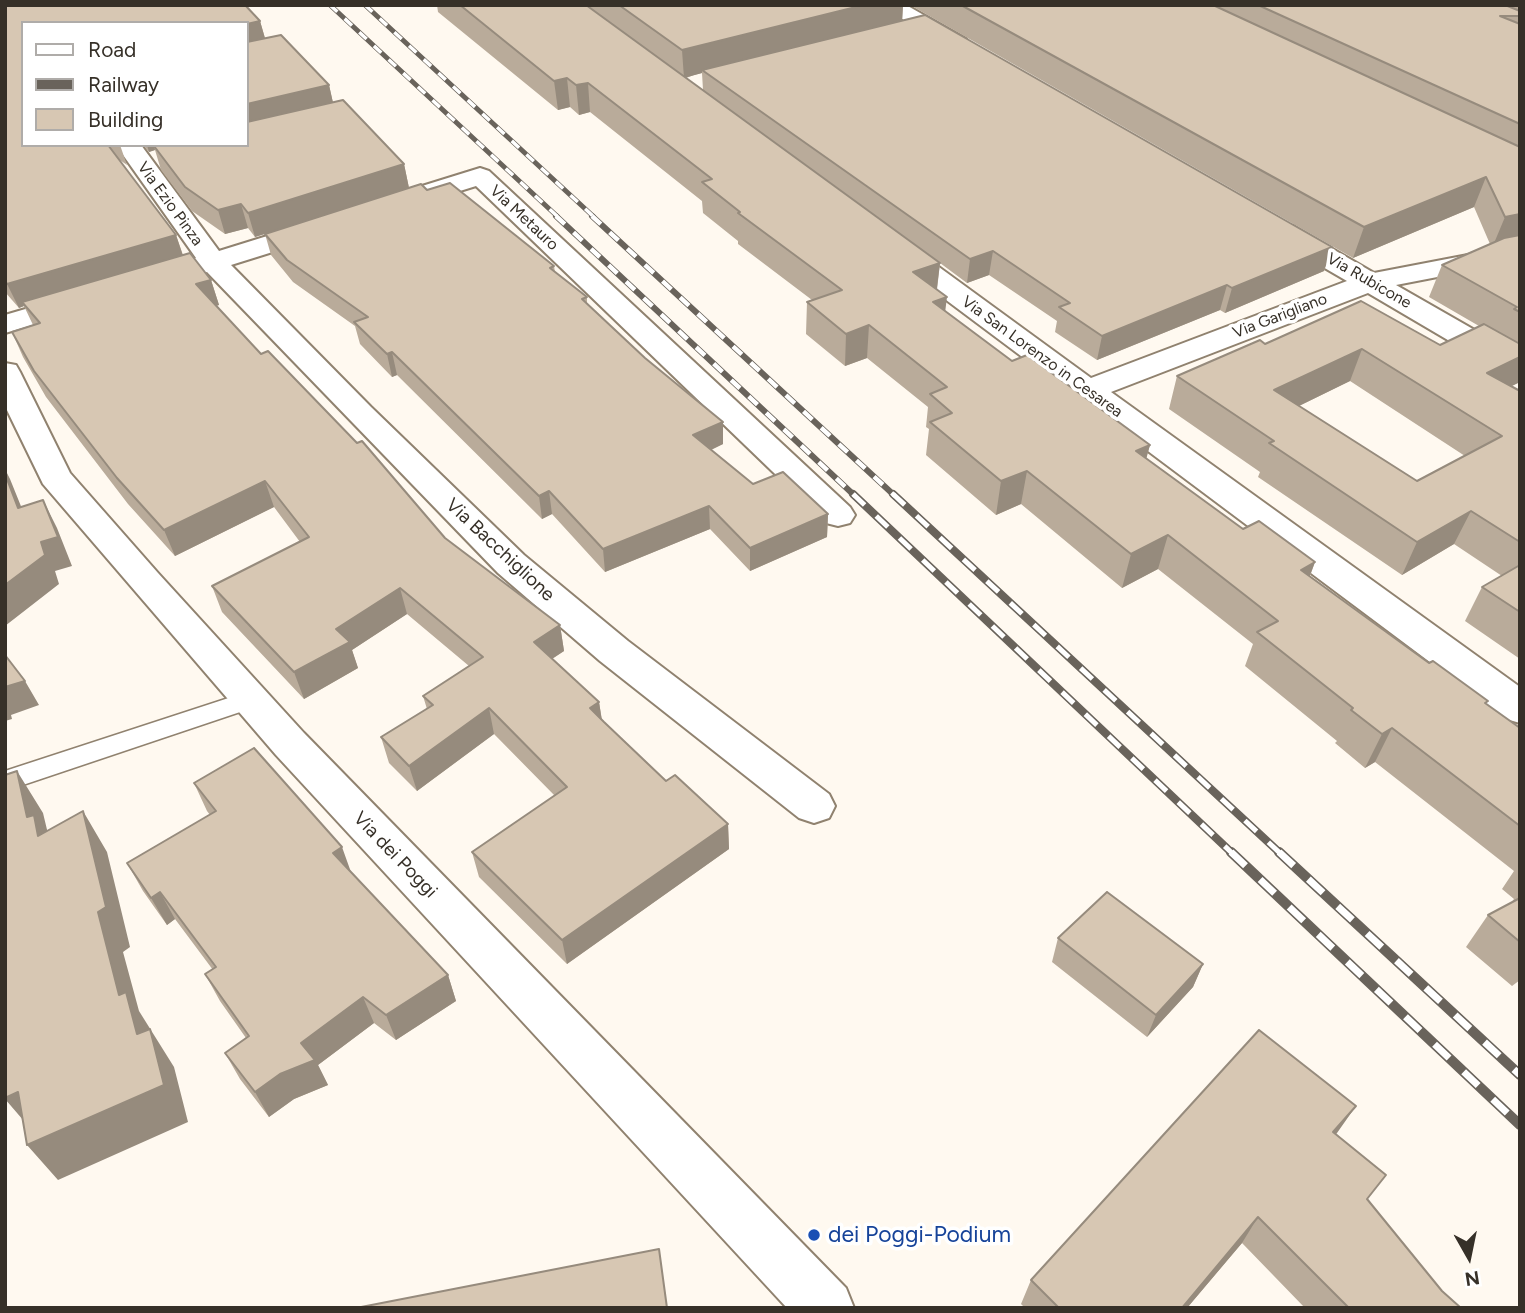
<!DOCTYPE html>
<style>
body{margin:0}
#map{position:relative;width:1525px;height:1313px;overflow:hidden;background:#fff9f0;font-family:Figtree,sans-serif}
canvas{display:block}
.frame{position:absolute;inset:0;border:7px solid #363028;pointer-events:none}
.legend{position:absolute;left:21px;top:21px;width:228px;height:126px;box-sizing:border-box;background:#fff;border:2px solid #afaca9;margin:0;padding:9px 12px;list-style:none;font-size:21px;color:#363028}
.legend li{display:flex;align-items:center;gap:14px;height:35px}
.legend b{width:35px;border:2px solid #afaca9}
.north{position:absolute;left:1434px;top:1222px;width:70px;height:70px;-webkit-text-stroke:5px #fff;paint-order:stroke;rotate:171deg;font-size:19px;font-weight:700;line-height:28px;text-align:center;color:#363028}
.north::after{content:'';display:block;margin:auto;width:24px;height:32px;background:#363028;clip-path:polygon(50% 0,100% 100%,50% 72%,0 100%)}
</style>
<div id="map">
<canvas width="1525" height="1313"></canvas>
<div class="frame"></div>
<ul class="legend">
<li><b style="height:9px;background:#fff"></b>Road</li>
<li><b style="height:9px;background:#69635b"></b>Railway</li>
<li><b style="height:19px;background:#d7c7b3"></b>Building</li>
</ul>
<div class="north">N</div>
</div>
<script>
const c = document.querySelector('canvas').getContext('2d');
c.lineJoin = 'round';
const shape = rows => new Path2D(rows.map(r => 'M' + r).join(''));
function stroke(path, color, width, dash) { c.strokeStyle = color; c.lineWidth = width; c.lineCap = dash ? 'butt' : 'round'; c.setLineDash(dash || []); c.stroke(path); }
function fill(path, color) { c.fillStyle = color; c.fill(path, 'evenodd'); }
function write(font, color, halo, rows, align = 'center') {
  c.font = font + ' Figtree,sans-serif'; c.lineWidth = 7; c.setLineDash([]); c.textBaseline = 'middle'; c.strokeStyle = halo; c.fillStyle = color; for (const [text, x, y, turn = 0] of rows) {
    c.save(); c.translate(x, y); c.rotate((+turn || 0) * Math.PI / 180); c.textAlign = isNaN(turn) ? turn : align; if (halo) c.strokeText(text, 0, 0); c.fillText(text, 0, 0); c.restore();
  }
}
const service = shape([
 [250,691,258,694,262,700,258,706,5,791,5,771,250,691]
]);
const minor = shape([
 [880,5,906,5,966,39,969,44,966,49,950,49,880,5],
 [116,145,141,145,219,251,309,223,318,221,327,223,331,229,327,235,231,265,371,407,524,555,628,641,829,794,835,806,829,818,814,823,799,818,600,661,498,573,207,272,151,289,141,287,137,281,141,275,196,258,116,145],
 [480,168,489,171,850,507,855,515,850,523,838,526,826,523,476,186,402,209,393,207,389,201,393,195,480,168],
 [1283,224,1293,226,1374,273,1520,245,1520,261,1396,285,1520,356,1520,378,1509,376,1368,293,1111,392,1520,687,1520,723,1506,719,886,255,882,249,886,243,896,241,906,243,1091,378,1347,281,1273,238,1270,232,1273,226,1283,224],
 [80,293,90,296,94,302,90,308,5,333,5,315,80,293],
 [5,363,16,365,20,372,70,473,158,573,304,733,846,1288,854,1308,787,1308,276,755,43,484,5,406,5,363]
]);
stroke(service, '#90826f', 3);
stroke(minor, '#90826f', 4);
fill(service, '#fff');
fill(minor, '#fff');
const railFar3 = shape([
 [330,5,558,217],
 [365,5,594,217]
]);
const railFar2 = shape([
 [556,216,855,496],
 [592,216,895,496]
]);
const railFar1 = shape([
 [853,494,1233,854],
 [893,494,1281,854]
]);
const rail = shape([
 [1231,852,1520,1125],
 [1279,852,1520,1075]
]);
stroke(railFar3, '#69635b', 5);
stroke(railFar2, '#69635b', 6);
stroke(railFar1, '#69635b', 8);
stroke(rail, '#69635b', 10);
stroke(railFar3, '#fff', 3.5, [10]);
stroke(railFar2, '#fff', 4.5, [12]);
stroke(railFar1, '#fff', 5, [16]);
stroke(rail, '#fff', 7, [20]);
fill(shape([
 [5,5,245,5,260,21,265,38,281,35,329,85,333,103,343,100,404,164,409,188,421,184,427,190,450,183,554,266,555,272,587,297,587,304,645,358,723,422,723,444,711,450,753,484,783,472,828,514,827,537,750,571,710,529,605,572,552,514,542,519,397,375,392,377,360,344,355,326,293,282,271,255,265,234,255,237,248,228,225,234,192,211,161,170,155,150,149,152,143,145,247,145,247,23,23,23,23,145,120,145,127,165,117,158,176,235,183,255,190,253,211,280,219,305,216,306,261,354,268,351,357,443,362,441,445,538,560,625,564,651,552,659,599,702,602,720,666,781,675,775,728,824,729,849,567,964,479,877,472,852,555,796,494,734,417,791,389,763,381,737,427,709,423,696,469,666,407,614,352,650,358,668,304,699,222,612,212,586,300,542,274,507,175,556,128,504,46,397,23,357,12,332,33,325,24,306,19,308,5,292],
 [437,5,903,5,902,21,1332,247,1324,271,1225,313,1220,310,1097,360,1055,332,1057,321,989,275,967,283,940,263,937,290,945,311,1012,361,1150,445,1146,458,1243,529,1315,562,1310,576,1429,663,1488,701,1486,704,1520,728,1520,980,1512,986,1466,947,1488,915,1511,903,1514,899,1502,889,1514,871,1375,762,1365,768,1335,743,1337,741,1245,666,1253,644,1158,569,1122,588,1021,504,996,515,926,455,929,429,926,427,928,407,867,358,845,366,806,334,807,302,812,300,738,244,738,241,703,213,702,201,590,112,579,115,570,107,558,110,438,12],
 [702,73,703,90,686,78,694,75],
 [910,5,1520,5,1520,382,1511,386,1520,391,1520,659,1465,621,1482,587,1502,576,1454,544,1402,575,1258,477,1260,472,1169,409,1177,376,1265,344,1440,345,1479,326,1429,297,1442,265,1490,244,1474,207,1353,258],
 [1350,381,1465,456,1417,481,1299,406],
 [194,783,351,872,448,975,456,1001,396,1040,374,1023,318,1065,328,1085,294,1099,269,1117,240,1079,225,1053,246,1038,220,1001,205,974,213,970,175,919,167,925,143,891,127,863,210,815,207,811],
 [1058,938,1203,964,1193,987,1147,1037,1052,962],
 [1336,1134,1367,1199,1442,1291,1461,1308,1305,1308,1242,1243,1187,1308,1025,1308,1021,1304,1031,1280]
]), '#b9ab9a');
fill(shape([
 [864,5,903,5,902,23,702,70,702,73,684,78,682,50],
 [260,21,266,42,247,47,247,24],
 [567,78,570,107,558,110,554,81],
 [588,83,590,112,579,115,576,85],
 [329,85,334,107,247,128,247,104],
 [147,145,175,145,154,146,155,150,149,152],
 [404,164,409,188,255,237,248,213],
 [1486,177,1474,207,1353,258,1364,227],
 [241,204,248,228,225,234,218,210],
 [1520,214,1520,243,1492,248,1505,217],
 [176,235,184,259,22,302,24,306,19,308,7,284],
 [1332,247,1324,271,1225,313,1232,288],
 [993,251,989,275,967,283,970,259],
 [940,263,936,295,913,272],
 [211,280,219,305,204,309,196,284],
 [1227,285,1220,310,1097,360,1102,336],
 [947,297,943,329,933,302],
 [869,325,867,358,845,366,846,334],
 [1362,349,1350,381,1264,423,1274,390],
 [392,352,397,375,392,377,387,354],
 [1520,357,1520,382,1472,406,1487,373],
 [723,422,723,444,694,458,693,435],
 [1150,445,1141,478,1136,451],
 [5,469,10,479,33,536,18,508,5,474],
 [1027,471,1021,504,996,515,1001,481],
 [265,481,274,507,175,556,164,530],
 [549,491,552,514,542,519,539,496],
 [43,500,57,528,72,566,55,571,59,584,5,626,5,585,41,542],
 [709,506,710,529,605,572,603,549],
 [1471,511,1454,544,1402,575,1417,542],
 [828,514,827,537,750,571,750,548],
 [1168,535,1158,569,1122,588,1131,554],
 [1315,562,1302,596,1301,570],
 [400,588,407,614,352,650,358,668,304,699,294,672,336,629],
 [560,625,564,651,538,668,534,642],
 [25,681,39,705,11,715,12,719,5,721,5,687],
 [599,702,603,728,590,708],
 [489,708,494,734,417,791,409,766],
 [1392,728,1375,762,1365,768,1382,734],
 [17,771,43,813,49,838,65,877,27,817],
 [83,811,107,852,130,947,123,952,139,1011,174,1067,188,1122,58,1180,27,1145,137,1034,119,995,98,912],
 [728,824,729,849,567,964,562,940],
 [342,847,352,875,333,853],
 [160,892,175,919,167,925,151,898],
 [1203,964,1193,987,1147,1037,1156,1015],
 [448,975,456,1001,396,1040,386,1015],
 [363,997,374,1023,318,1065,328,1085,294,1099,269,1117,255,1092,301,1043],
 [18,1092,36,1135,5,1099,5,1098],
 [1356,1106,1337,1133,1315,1159,1333,1132],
 [1258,1217,1242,1243,1187,1308,1182,1308]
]), '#968b7d');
const building = shape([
 [5,5,245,5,260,21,247,24,247,23,23,23,23,145,108,145,176,235,7,284,5,281,5,5],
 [460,5,586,5,940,263,913,272,947,297,933,302,1012,361,1027,355,1150,445,1136,451,1243,529,1259,521,1315,562,1301,570,1429,663,1433,661,1488,701,1485,703,1520,728,1520,826,1392,728,1382,734,1351,710,1353,708,1257,632,1278,621,1168,535,1131,554,1027,471,1001,481,930,422,952,413,930,394,947,387,869,325,846,334,807,302,842,290,738,213,740,212,702,182,712,179,588,83,576,85,567,78,554,81,460,5],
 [619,5,864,5,682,50,619,5],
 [961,5,1213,5,1520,147,1520,214,1505,217,1486,177,1364,227,961,5],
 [1258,5,1505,5,1520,11,1520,16,1500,16,1520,24,1520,124,1258,5],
 [925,15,1332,247,1232,288,1227,285,1102,336,1059,307,1070,303,993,251,970,259,702,70,925,15],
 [281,35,329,85,247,104,247,42,281,35],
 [343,100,404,164,248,213,241,204,218,210,185,187,154,146,158,145,247,145,247,122,343,100],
 [450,183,554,266,550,268,587,297,582,299,645,358,723,422,693,435,753,484,783,472,828,514,750,548,709,506,603,549,549,491,539,496,392,352,387,354,354,322,368,317,287,260,265,234,421,184,427,190,450,183],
 [1520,235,1520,312,1514,309,1517,307,1442,265,1504,238,1520,235],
 [190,253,211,280,196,284,261,354,268,351,357,443,362,441,445,538,560,625,534,642,599,702,590,708,604,722,666,781,675,775,728,824,562,940,472,852,567,787,489,708,409,766,381,737,433,705,423,696,483,657,400,588,336,629,350,642,294,672,212,586,309,537,265,481,164,530,117,478,34,371,12,332,40,323,22,302,190,253],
 [1361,301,1440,345,1484,324,1520,344,1520,357,1487,373,1520,391,1520,542,1471,511,1417,542,1269,443,1274,441,1177,376,1260,340,1265,344,1361,301],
 [1362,349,1502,436,1417,481,1274,390,1362,349],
 [5,474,18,508,43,500,58,537,41,542,45,555,5,585,5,474],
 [1520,565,1520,612,1482,587,1520,565],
 [5,655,25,681,5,687,5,655],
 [254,748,342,847,333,853,448,975,386,1015,363,997,301,1043,315,1060,280,1074,255,1092,225,1053,249,1036,205,974,216,967,160,892,151,898,127,863,216,811,194,783,254,748],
 [17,771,27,817,34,815,38,836,83,811,106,907,98,912,119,995,126,992,137,1034,150,1029,164,1085,27,1145,18,1092,5,1098,5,775,17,771],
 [1107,892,1203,964,1156,1015,1058,938,1107,892],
 [1520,898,1520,942,1488,915,1520,898],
 [1259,1030,1356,1106,1333,1132,1386,1175,1367,1199,1442,1291,1461,1308,1349,1308,1258,1217,1182,1308,1059,1308,1031,1280,1259,1030],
 [659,1249,667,1308,356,1308,659,1249]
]);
fill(building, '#d7c7b3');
stroke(building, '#968b7d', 2);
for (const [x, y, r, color] of [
 [814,1235,7,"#1a4fb4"]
]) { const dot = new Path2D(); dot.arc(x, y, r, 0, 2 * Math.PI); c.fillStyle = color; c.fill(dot); stroke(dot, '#fff', 2.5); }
write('16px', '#363028', '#fff', [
 ["Via Ezio Pinza",170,204,54],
 ["Via Metauro",524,218,43],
 ["Via Rubicone",1369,281,30],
 ["Via Garigliano",1280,316,-21],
 ["Via San Lorenzo in Cesarea",1042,357,36]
]);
write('19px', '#363028', '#fff', [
 ["Via Bacchiglione",500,550,43],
 ["Via dei Poggi",395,855,46]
]);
write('23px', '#164399', '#fff', [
 ["dei Poggi-Podium",828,1235]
], 'left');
</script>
